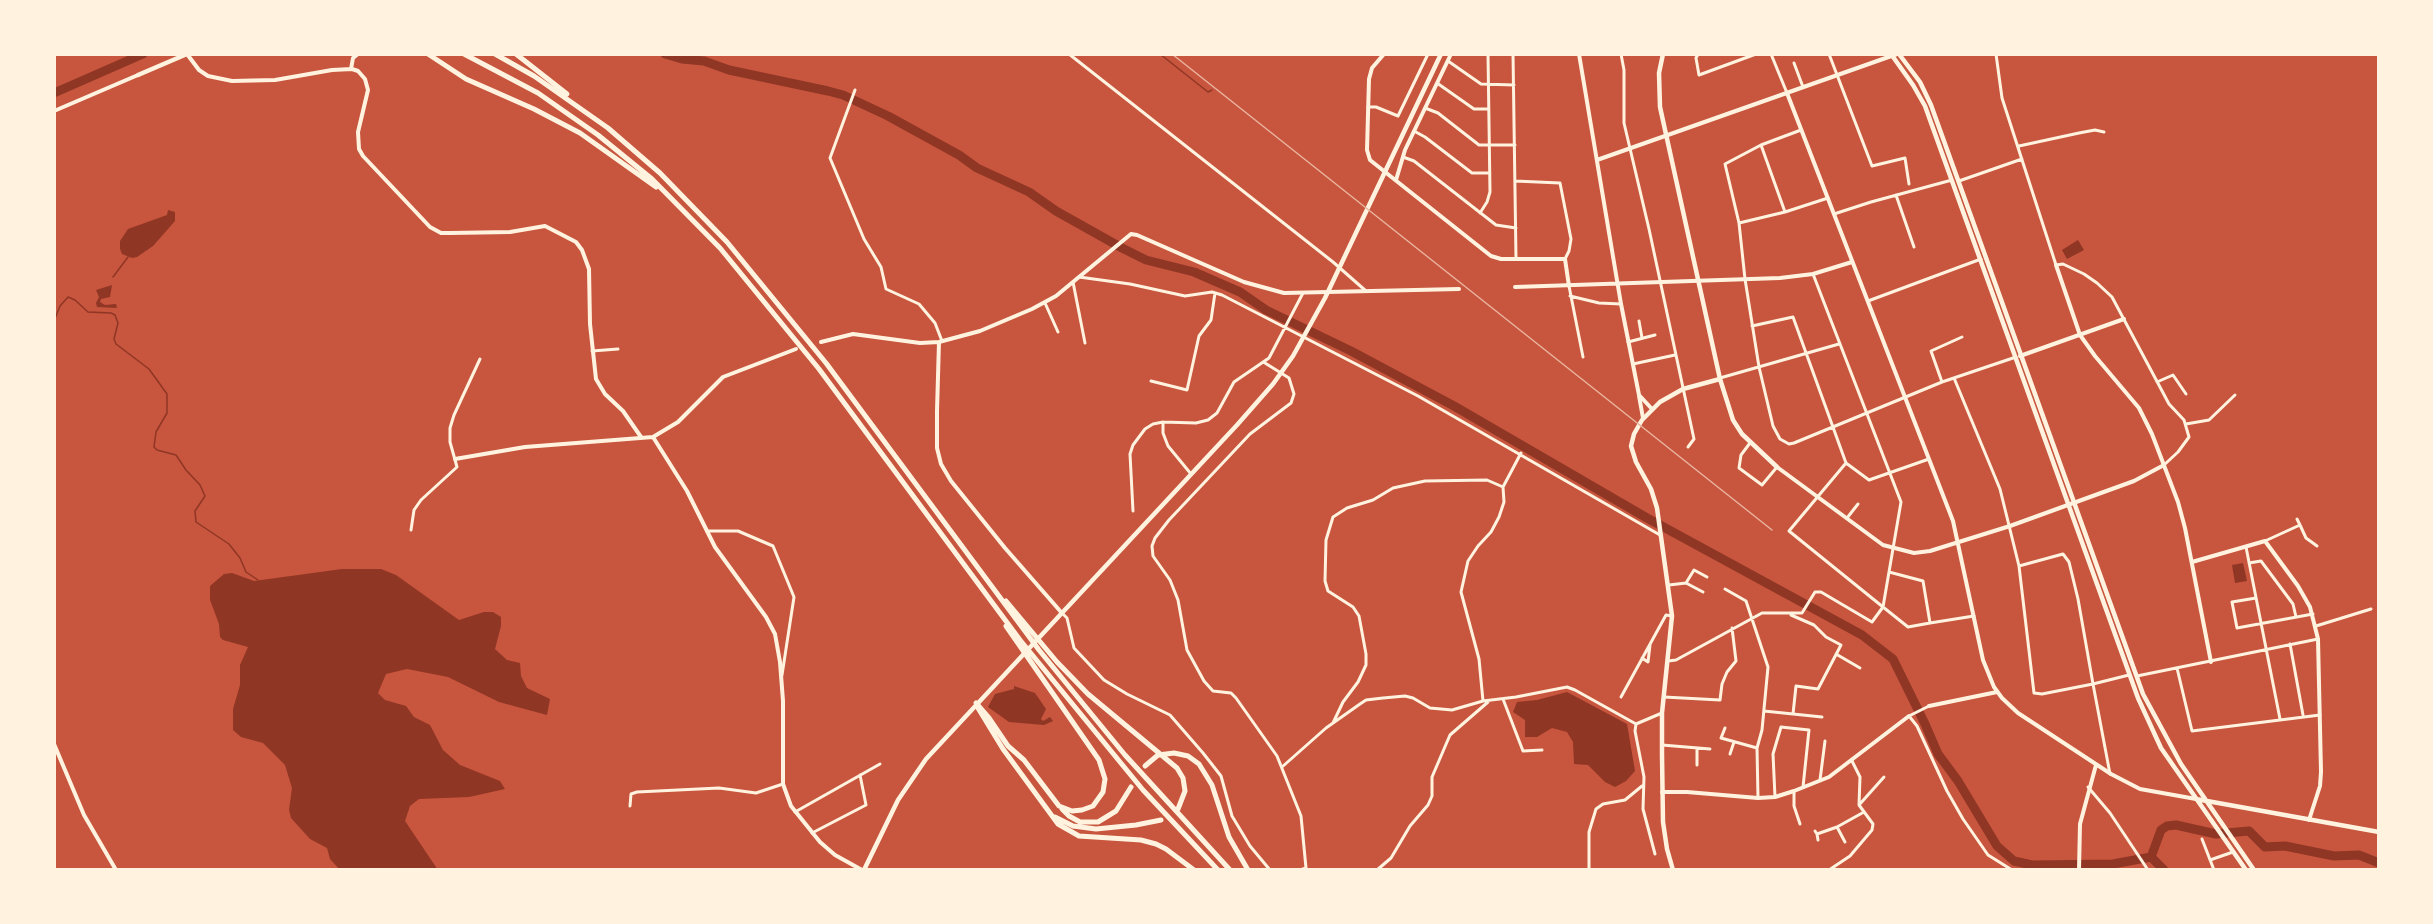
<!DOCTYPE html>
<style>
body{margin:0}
#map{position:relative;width:2433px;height:924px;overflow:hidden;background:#c8553d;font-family:Ubuntu,sans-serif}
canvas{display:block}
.frame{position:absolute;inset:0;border:56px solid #fff3e0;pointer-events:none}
</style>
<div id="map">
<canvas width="2433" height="924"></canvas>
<div class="frame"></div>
</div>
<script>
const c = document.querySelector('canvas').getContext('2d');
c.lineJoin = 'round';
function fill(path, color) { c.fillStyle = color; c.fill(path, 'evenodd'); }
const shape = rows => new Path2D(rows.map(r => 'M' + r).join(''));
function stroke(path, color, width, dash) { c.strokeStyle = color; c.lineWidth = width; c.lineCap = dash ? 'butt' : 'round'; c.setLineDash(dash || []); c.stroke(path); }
fill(shape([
 [168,210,175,212,175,221,153,246,137,257,132,258,122,254,120,249,120,241,128,229,167,215],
 [2078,240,2084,250,2067,259,2062,250],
 [112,285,110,297,101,299,100,302,105,305,116,304,117,308,97,307,96,303,99,297,96,290],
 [2243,563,2247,581,2235,583,2232,565],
 [342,569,381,569,396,575,459,620,484,612,493,612,501,617,501,626,495,649,507,660,520,663,521,676,527,688,550,699,547,715,499,702,448,677,407,669,386,674,378,693,385,700,406,706,414,717,430,725,443,750,460,765,500,781,505,789,469,797,419,799,410,806,405,821,438,870,340,870,330,859,327,848,310,839,291,818,289,810,292,788,285,765,263,743,241,737,233,730,233,709,240,685,240,665,248,647,223,640,220,637,219,624,210,600,210,586,224,574,232,573,254,581],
 [1014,686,1035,693,1046,709,1041,719,1043,721,1050,717,1053,721,1044,725,1009,722,988,707,995,694,1014,689],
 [1567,692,1627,724,1635,771,1626,781,1615,787,1605,782,1588,765,1574,764,1573,742,1567,732,1552,728,1537,737,1525,737,1525,720,1513,712,1517,702,1537,700]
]), '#8f3625');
stroke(shape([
 [1160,54,1208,92,1212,90],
 [113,277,128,257],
 [54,321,60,306,68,297,75,300,88,312,111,313,115,315,118,323,114,339,116,344,149,369,167,394,167,413,156,432,154,447,157,450,176,455,186,470,200,485,205,496,195,511,196,522,229,544,240,558,246,572,258,580]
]), '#8f3625', 1.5);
stroke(shape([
 [665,54,682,59,704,61,729,70,828,91,843,95,888,116,959,155,977,168,1029,192,1056,211,1122,248,1146,260,1194,272,1240,292,1266,310,1351,351,1454,406,1647,518,1862,635,1893,659,1925,724,1938,754,1958,781,1997,846,2014,861,2032,865,2113,864,2151,857],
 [54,93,143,54],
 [2151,857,2161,830,2167,826,2176,825,2216,834,2249,831,2265,847,2285,846,2334,856,2359,855,2379,863],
 [2151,857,2164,870]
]), '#8f3625', 9);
stroke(shape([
 [1069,54,1333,262,1366,291],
 [1513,54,1516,259],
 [1621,54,1624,70,1624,123,1649,229,1694,439,1688,447],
 [1698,54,1696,58,1699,75,1756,54],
 [1771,54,1787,93],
 [1829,54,1872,166,1905,158,1909,184],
 [1996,54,2002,98,2056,265,2063,264,2084,274,2097,283,2112,297,2169,404,2184,420,2189,437,2178,452,2164,465],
 [1448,61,1481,84,1514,85],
 [1794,63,1803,87],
 [1437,83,1474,109,1489,109],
 [855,90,830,158,864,239,881,267,886,289,919,304,935,323,942,341],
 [1368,107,1376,107,1398,116,1428,54],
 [1425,108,1438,113,1479,145,1515,145],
 [1801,130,1761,145,1725,164,1739,223,1745,279,1759,367,1773,426,1780,439,1789,444,1794,443,1942,382,2016,357],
 [1414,131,1425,137,1472,173,1490,173],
 [1761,145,1785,212],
 [2019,146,2079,133,2095,130,2104,132],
 [1403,157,1414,161,1496,225,1516,228],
 [1515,181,1560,183,1571,239,1569,251,1565,259],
 [1959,181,2022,159],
 [1896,195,1914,247],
 [1480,213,1487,202,1490,192,1488,54],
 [1834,214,1871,202,1952,180],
 [1739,223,1785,212,1828,198],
 [1813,274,1901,502,1883,607,1908,627,1930,623],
 [1079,277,1130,284,1185,296,1212,292,1222,295,1418,396,1660,535],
 [1073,282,1085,343],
 [1569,286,1583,357],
 [1570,296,1599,303,1621,304],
 [1868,301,1981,259],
 [1045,303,1058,332],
 [1639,321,1642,338],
 [1628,342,1655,335],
 [592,351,618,349],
 [1265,363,1289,378,1294,394,1291,403,1250,434,1169,520,1155,538,1152,546,1153,556,1170,580,1178,600,1187,650,1204,681,1213,691,1231,693,1236,698,1277,756,1301,816,1306,868,1300,870],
 [1633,364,1675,355],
 [1720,378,1839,344],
 [1954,378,2000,489,2019,566,2063,554,2069,562,2078,599,2093,684,2129,675],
 [1151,381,1187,390,1199,336,1211,320,1215,293],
 [1942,382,1931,351,1962,337],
 [2157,382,2173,375,2186,394],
 [2186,424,2209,420,2235,395],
 [1750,443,1741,455,1739,468,1762,485,1777,467],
 [1846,463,1869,480,1929,459],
 [1191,474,1168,446,1163,433,1163,422,1196,423,1208,420,1217,413,1234,382,1269,358,1303,293],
 [1133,511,1130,454,1133,445,1145,429,1153,424,1163,422],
 [1847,518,1858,504],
 [2300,525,2306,538,2317,546],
 [411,530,414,510,421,500,457,467,450,442,450,428,454,415,480,359],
 [707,531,738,531,773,546,794,597,782,675],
 [2265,541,2300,525,2297,519],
 [2246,547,2280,719],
 [2249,563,2261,561,2293,604,2296,617],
 [2019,566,2034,693,2042,694,2093,684,2110,774],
 [1889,572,1923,581,1930,623,1974,616],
 [1686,583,1694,570,1707,577],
 [1669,585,1686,583,1703,592],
 [1725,589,1746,601,1768,667,1762,730,1757,748,1758,798],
 [2256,598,2232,602,2237,628,2313,614],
 [1061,612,1067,618,1074,648,1104,680,1127,694,1170,715,1203,753,1221,776,1232,816,1250,846,1270,870],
 [1791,615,1814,625,1826,637,1841,645,1818,689,1796,686,1793,714],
 [2316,626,2371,609],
 [2290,644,2303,715],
 [1836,654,1860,668],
 [1642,658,1648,662,1650,645],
 [1668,661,1676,660,1762,613,1802,613,1815,592,1821,592,1872,622,1883,607,1789,531,1846,463,1793,317,1752,326],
 [2177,668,2192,731,2320,715],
 [2137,676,2318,639],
 [1621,697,1666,615,1672,616],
 [1664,697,1720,700,1722,684,1727,672,1736,661,1732,628],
 [1503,699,1523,751,1542,750],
 [1483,701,1479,659,1461,592,1468,561,1478,546,1491,532,1499,517,1504,502,1503,487],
 [1929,706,1909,716,1917,726,1947,791,1963,819,1988,855,2012,870],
 [1764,711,1822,717],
 [1333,723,1343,702,1358,682,1366,665,1366,654,1359,616,1353,607,1328,591,1325,581,1326,540,1333,517,1347,508,1373,500,1393,488,1425,481,1487,480,1503,487,1521,453],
 [1636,724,1635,731,1644,777,1643,809,1655,854],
 [1725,728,1721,738,1757,748],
 [1662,745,1710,749],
 [1730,754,1734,742],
 [1697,765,1697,748],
 [1282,767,1326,728,1360,704,1366,700,1383,698,1405,696,1413,698,1430,708,1452,710,1483,701,1516,697,1567,687,1575,690,1636,724,1662,713],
 [1820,780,1825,741],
 [2088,787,2110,813,2148,870],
 [1794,791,1794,806,1800,824],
 [1775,797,1773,754,1781,727,1809,730,1803,787],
 [1859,805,1884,777],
 [630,806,631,794,637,792,719,788,756,793,783,784],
 [795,812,880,764],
 [1815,831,1817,834,1837,827],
 [812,833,866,805,860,775],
 [1817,834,1818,840],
 [2202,839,2214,870],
 [1845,842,1837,827,1864,812],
 [2210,860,2233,852],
 [1377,870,1391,858,1410,826,1428,805,1432,796,1432,777,1450,735,1488,702],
 [1589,870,1589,832,1596,809,1603,804,1625,800,1642,786],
 [1829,870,1850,856,1872,830,1873,824,1859,805,1860,777,1852,761]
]), '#fff3e0', 3);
stroke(shape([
 [187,54,199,70,208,76,232,81,275,80,332,70,352,69,358,71,365,79,368,90,358,132,359,149,363,156,430,227,441,233,450,233,510,232,545,226,576,242,582,250,589,269,590,324,596,379,605,394,623,411,641,437],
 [1384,54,1372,68,1369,79,1367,150,1370,160,1491,256,1501,259,1565,259,1569,286],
 [1579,54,1621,304,1639,395,1652,409],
 [351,69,353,58,358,54],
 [1787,93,1953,521,1983,660,1994,687,2002,698,2018,713,2111,774,2140,789,2196,799],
 [54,111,138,75],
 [1597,160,1897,54],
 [1396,180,1405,150,1451,54],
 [2056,265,2080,335,2095,356,2139,408,2152,434,2178,502,2185,528,2211,662],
 [1515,287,1780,278,1813,274,1852,262],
 [821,342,853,334,920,343,939,342,980,331,1032,309,1056,296,1131,234,1137,235,1244,282,1284,293,1459,289],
 [939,342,937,411,937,448,941,464,951,481,1005,548,1061,612],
 [2020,356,2124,319],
 [1639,396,1643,418],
 [653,437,687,491,715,547,766,617,775,634,780,662,783,701,783,784,791,806,820,842,835,855,862,870],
 [455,459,525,447,653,437,678,422,723,377,796,349],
 [1777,467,1883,545,1914,553,1930,551,2010,526,2134,481,2164,465],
 [2192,562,2265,541,2298,586,2310,607,2318,639,2321,772,2320,786,2309,820],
 [1929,706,1997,692],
 [54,744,84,815,116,870],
 [1662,792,1687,792,1758,798,1775,797,1794,791,1829,777,1909,716],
 [2079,870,2080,824,2096,765]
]), '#fff3e0', 4);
stroke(shape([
 [138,75,187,54],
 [1720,379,1733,420,1742,434,1777,467]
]), '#fff3e0', 4.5);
stroke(shape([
 [1663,54,1659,73,1660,107,1720,379,1683,389,1660,402,1642,420,1634,434,1631,446,1636,462,1651,489,1657,508,1672,616,1662,713,1662,755,1663,822,1667,849,1673,870],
 [1891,54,1913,85,1925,106,2138,698,2161,748,2246,870],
 [1899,54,1920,82,1931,105,2143,694,2181,764,2254,870],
 [2196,799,2379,832],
 [864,870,898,800,926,759,1237,425,1273,384,1293,356,1325,298,1441,54]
]), '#fff3e0', 4.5);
stroke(shape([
 [428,54,466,79,534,109,580,133,656,187],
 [464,54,538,93,598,135,652,179,720,248,819,369,1020,640,1143,790,1218,870],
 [495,54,534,76,608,128,660,173,727,242,826,363,1039,650,1125,755,1230,870],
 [516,54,567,94],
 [1006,601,1057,662,1088,694,1177,768,1183,778,1185,791,1178,809],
 [976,703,989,718,1008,746,1024,760,1059,806,1072,811,1082,810,1093,806,1103,792,1105,779,1099,760,1006,626],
 [978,708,1003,749,1058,824,1079,836,1141,840,1156,844,1166,849,1194,870],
 [1145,766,1158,755,1174,753,1188,756,1199,764,1212,785,1229,837,1248,870],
 [1062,809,1069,816,1080,822,1098,822,1116,811,1131,787],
 [1055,817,1073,826,1096,829,1136,825,1161,820]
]), '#fff3e0', 5);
stroke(shape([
 [1172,54,1772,530]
]), '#e9b49f', 1.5);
</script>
